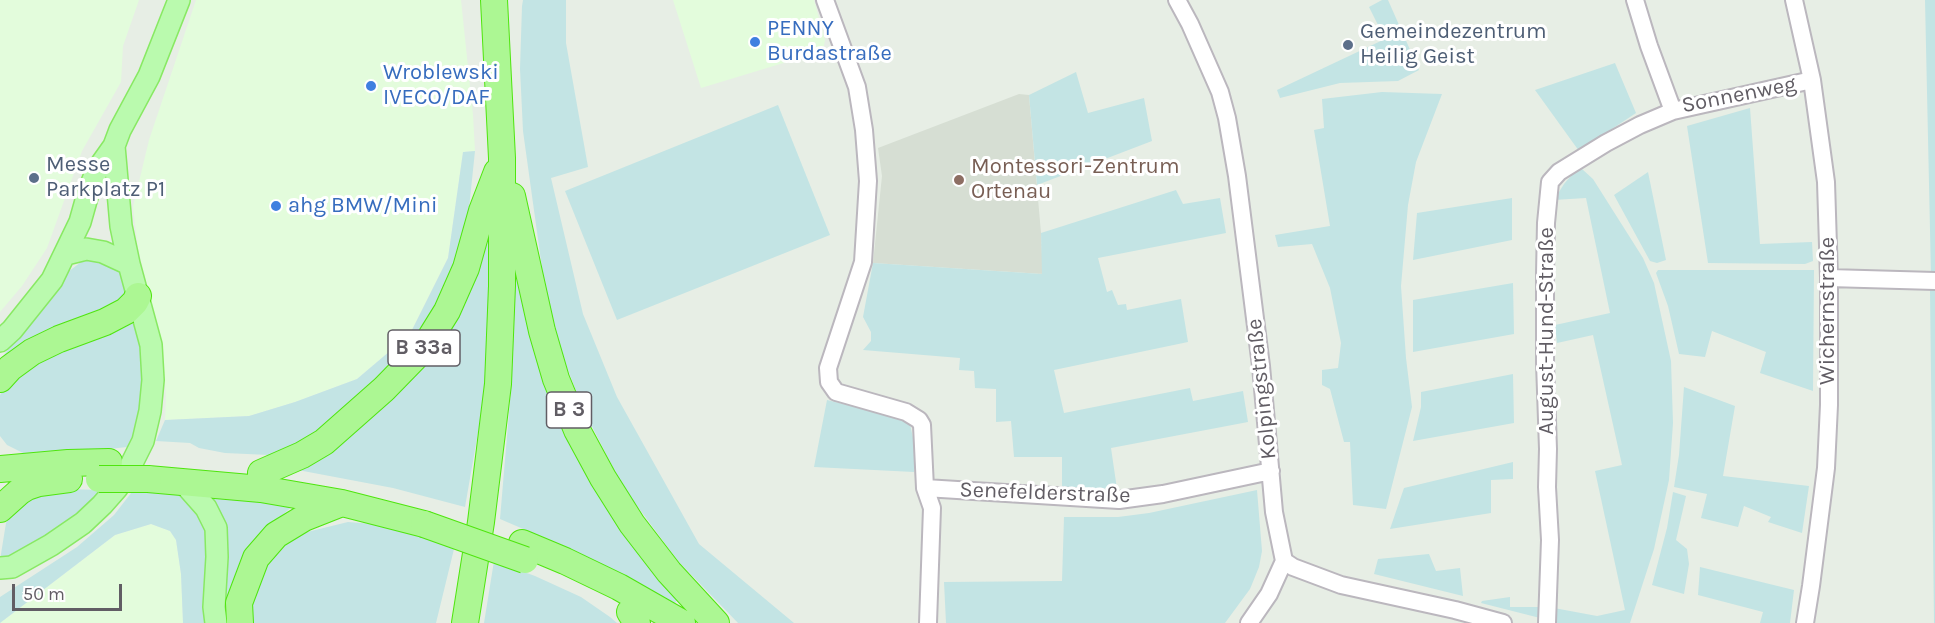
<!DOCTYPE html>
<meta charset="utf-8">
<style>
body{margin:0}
#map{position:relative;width:1935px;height:623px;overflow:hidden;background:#e7eee5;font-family:Karla,sans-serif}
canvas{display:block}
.scale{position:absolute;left:12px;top:584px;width:110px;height:27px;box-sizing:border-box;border:3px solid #615d64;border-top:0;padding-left:8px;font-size:18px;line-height:21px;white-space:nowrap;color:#615d64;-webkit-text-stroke:4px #fff;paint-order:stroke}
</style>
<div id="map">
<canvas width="1935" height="623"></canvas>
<div class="scale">50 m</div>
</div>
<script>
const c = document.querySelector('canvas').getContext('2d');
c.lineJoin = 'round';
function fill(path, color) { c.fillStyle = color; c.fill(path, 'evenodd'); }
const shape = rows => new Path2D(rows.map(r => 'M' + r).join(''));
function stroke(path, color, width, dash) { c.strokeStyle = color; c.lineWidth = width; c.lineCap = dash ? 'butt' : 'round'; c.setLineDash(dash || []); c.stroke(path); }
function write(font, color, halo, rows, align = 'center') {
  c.font = font + ' Karla,sans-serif'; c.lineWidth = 6; c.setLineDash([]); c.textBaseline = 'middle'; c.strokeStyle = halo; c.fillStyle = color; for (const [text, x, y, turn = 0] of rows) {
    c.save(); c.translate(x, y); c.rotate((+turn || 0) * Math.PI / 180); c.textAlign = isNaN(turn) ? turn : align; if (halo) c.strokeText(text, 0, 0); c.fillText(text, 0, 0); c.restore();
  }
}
fill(shape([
 [0,0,139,0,123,46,121,82,82,151,47,248,22,286,0,312],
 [196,0,461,0,473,115,475,151,463,152,448,258,410,334,357,379,295,402,249,416,165,420,166,397,162,347,138,248,133,207,149,140],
 [673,0,814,0,825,40,823,51,701,88],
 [151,524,170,531,176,540,181,574,183,623,0,623,115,535]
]), '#e3fcdc');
fill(shape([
 [1019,94,1029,95,1041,233,1043,274,873,263,882,176,878,148]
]), '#d6ded3');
fill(shape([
 [523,0,566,0,566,43,588,167,551,178,583,314,617,397,699,544,794,623,738,623,678,561,623,487,582,407,554,333,542,268,523,131,520,69,522,6],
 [1382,0,1388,0,1419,70,1398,81,1340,83,1280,98,1277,90,1385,39,1369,7],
 [1925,0,1935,0,1935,276,1931,276],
 [1615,63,1636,113,1579,151,1535,90],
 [1076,72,1088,113,1144,98,1152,141,1037,185,1029,95],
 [1382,92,1442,94,1416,162,1408,205,1401,286,1406,358,1412,407,1386,509,1353,505,1350,442,1344,442,1330,389,1322,385,1322,370,1338,368,1341,343,1330,288,1312,244,1278,247,1275,235,1330,226,1314,130,1324,128,1322,99],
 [778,105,830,235,617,320,565,191],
 [1750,108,1760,244,1812,242,1813,261,1805,264,1708,263,1687,126],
 [475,151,466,237,445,299,414,344,327,430,293,449,269,455,225,453,199,448,190,443,156,441,165,420,249,416,295,402,357,379,410,334,448,258,463,152],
 [1582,169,1593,179,1643,258,1654,283,1671,361,1673,423,1669,480,1654,549,1630,623,1557,623,1554,617,1554,608,1597,616,1625,610,1595,471,1622,465,1593,335,1557,343,1555,325,1610,313,1586,198,1554,200,1564,184,1575,171],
 [1648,172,1666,260,1657,263,1650,261,1614,195],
 [1176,190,1183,204,1220,198,1226,233,1098,258,1107,292,1112,290,1118,305,1126,304,1127,310,1181,299,1188,342,1054,370,1064,413,1190,388,1193,401,1243,391,1248,422,1111,448,1117,489,1062,487,1062,457,1014,457,1011,421,996,422,996,389,975,388,974,371,959,370,960,358,863,350,871,341,871,332,863,317,873,263,1042,274,1041,233],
 [1512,198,1512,240,1413,260,1417,213],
 [491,204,488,375,465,507,393,488,282,467,412,371],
 [516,244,542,380,561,424,597,491,644,562,678,599,673,606,563,546,500,519,512,377,511,246],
 [94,259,113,263,128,280,125,302,0,370,0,360,68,272,81,262],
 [1658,270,1814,270,1813,391,1760,373,1766,352,1712,331,1705,357,1679,354,1668,306,1656,273],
 [1513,283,1514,334,1413,352,1413,300],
 [1930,290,1935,290,1935,623,1934,623],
 [137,314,144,353,143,397,138,427,127,447,47,456,23,453,7,445,0,436,0,395,15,374],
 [1513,374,1514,423,1413,441,1421,407,1421,392],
 [1684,387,1735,406,1723,476,1809,486,1802,533,1768,522,1771,517,1744,506,1738,527,1701,518,1707,494,1674,487,1679,455],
 [827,400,909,420,914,442,914,472,814,467],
 [1513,462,1513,479,1491,480,1491,513,1390,529,1404,488],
 [135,488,185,496,207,525,210,623,183,623,181,574,176,540,170,531,151,524,115,535,0,623,0,597,77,547,114,515],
 [63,489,102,490,92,503,62,528,13,555,0,560,6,523,13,511,32,498],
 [202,490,296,503,268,528,231,623,224,623],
 [1257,490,1262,551,1259,567,1250,589,1225,623,946,623,944,582,1062,581,1064,517,1118,517,1149,513],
 [1673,492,1686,496,1676,540,1687,549,1689,564,1684,594,1652,585,1667,528],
 [348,522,374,524,415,533,454,549,436,623,246,623,251,586,281,546,307,532],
 [1429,554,1436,571,1460,568,1463,596,1374,574,1378,559],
 [494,561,535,576,581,597,610,617,617,623,484,623],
 [1700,567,1794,590,1790,623,1760,623,1763,612,1698,595],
 [1510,597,1510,607,1539,607,1540,618,1481,603,1482,601]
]), '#c3e4e4');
const minor = shape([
 [825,0,857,87,864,130,868,181,863,262,828,368,829,382,836,392,906,412,919,420,922,425,925,488,932,508,928,623],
 [1177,0,1190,24,1220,92,1227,118,1237,176,1261,366,1274,512,1284,561,1293,567,1341,585,1455,610,1503,623],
 [1635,0,1649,46,1673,111,1812,80],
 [1794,0,1812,80,1826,182,1829,278,1829,405,1826,468,1811,586,1805,623],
 [1829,278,1935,281],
 [925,488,1119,500,1163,494,1271,471],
 [1249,623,1269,594,1284,561],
 [1547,623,1550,540,1547,487,1548,449,1545,363,1545,274,1546,223,1550,182,1559,172,1606,143,1640,125,1673,111]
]);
const major = shape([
 [66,254,86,249,103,252,129,264],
 [0,341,12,330,52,280,80,222,89,190,97,170,114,146],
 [183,482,206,508,216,528,217,557,214,607,216,623],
 [0,568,12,567,51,545,83,523,102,505,117,488,129,469,143,441,150,411,153,380,151,345,129,264,121,226,114,146,120,130,149,76,179,0]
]);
const highway = shape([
 [512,196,542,331,556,379,577,430,603,478,632,524,669,572,716,623],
 [0,379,10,368,32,352,59,339,105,322,126,311,135,302,138,296],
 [0,469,68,463,109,462],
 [261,473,302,455,324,442,384,389,424,348,447,311,466,268,482,211,497,172],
 [148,479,261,489,342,503,424,524],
 [0,509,19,492,27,487,39,483,69,479],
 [522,543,565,561,619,587,682,623],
 [630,612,637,623],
 [240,623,239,603,256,558,276,535,304,518,342,503],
 [465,623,481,522,498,384,502,286,502,158,494,0]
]);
stroke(minor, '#bbb7be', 20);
stroke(major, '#88e963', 24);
stroke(highway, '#4fe50e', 28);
stroke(minor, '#fff', 16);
stroke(major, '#bafaae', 21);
stroke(highway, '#acf793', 26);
const highwayBridge = shape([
 [99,479,148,479],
 [424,524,525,560]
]);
stroke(highwayBridge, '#4fe50e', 28, []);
stroke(highwayBridge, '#acf793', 26);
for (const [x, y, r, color] of [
 [755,42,6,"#3f7fe0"],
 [1348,45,6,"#5c6f8a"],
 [371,86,6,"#3f7fe0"],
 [34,178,6,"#5c6f8a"],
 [959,180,6,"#8d6e63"],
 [276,206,6,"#3f7fe0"]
]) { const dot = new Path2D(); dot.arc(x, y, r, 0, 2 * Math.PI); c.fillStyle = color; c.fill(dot); stroke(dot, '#fff', 2); }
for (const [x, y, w] of [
 [424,348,72],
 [569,410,45]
]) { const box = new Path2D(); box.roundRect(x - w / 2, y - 18, w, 36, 4.5); c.fillStyle = '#fff'; c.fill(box); stroke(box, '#615d64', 1.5); }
write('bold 21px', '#615d64', null, [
 ["B 33a",424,348],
 ["B 3",569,410]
]);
write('22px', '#366cbe', '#fff', [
 ["PENNY",767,29],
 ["Burdastraße",767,54],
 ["Wroblewski",383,73],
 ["IVECO/DAF",383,98],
 ["ahg BMW/Mini",288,206]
], 'left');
write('22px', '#4e5e75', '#fff', [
 ["Gemeindezentrum",1360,32],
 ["Heilig Geist",1360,57],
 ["Messe",46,165],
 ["Parkplatz P1",46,190]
], 'left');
write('22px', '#615d64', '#fff', [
 ["Sonnenweg",1739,95,-11],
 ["Wichernstraße",1828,311,-90],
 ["August-Hund-Straße",1547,331,-90],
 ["Kolpingstraße",1262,389,-96],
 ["Senefelderstraße",1045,493,2]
]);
write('22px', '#785e54', '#fff', [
 ["Montessori-Zentrum",971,167],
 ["Ortenau",971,192]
], 'left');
</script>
